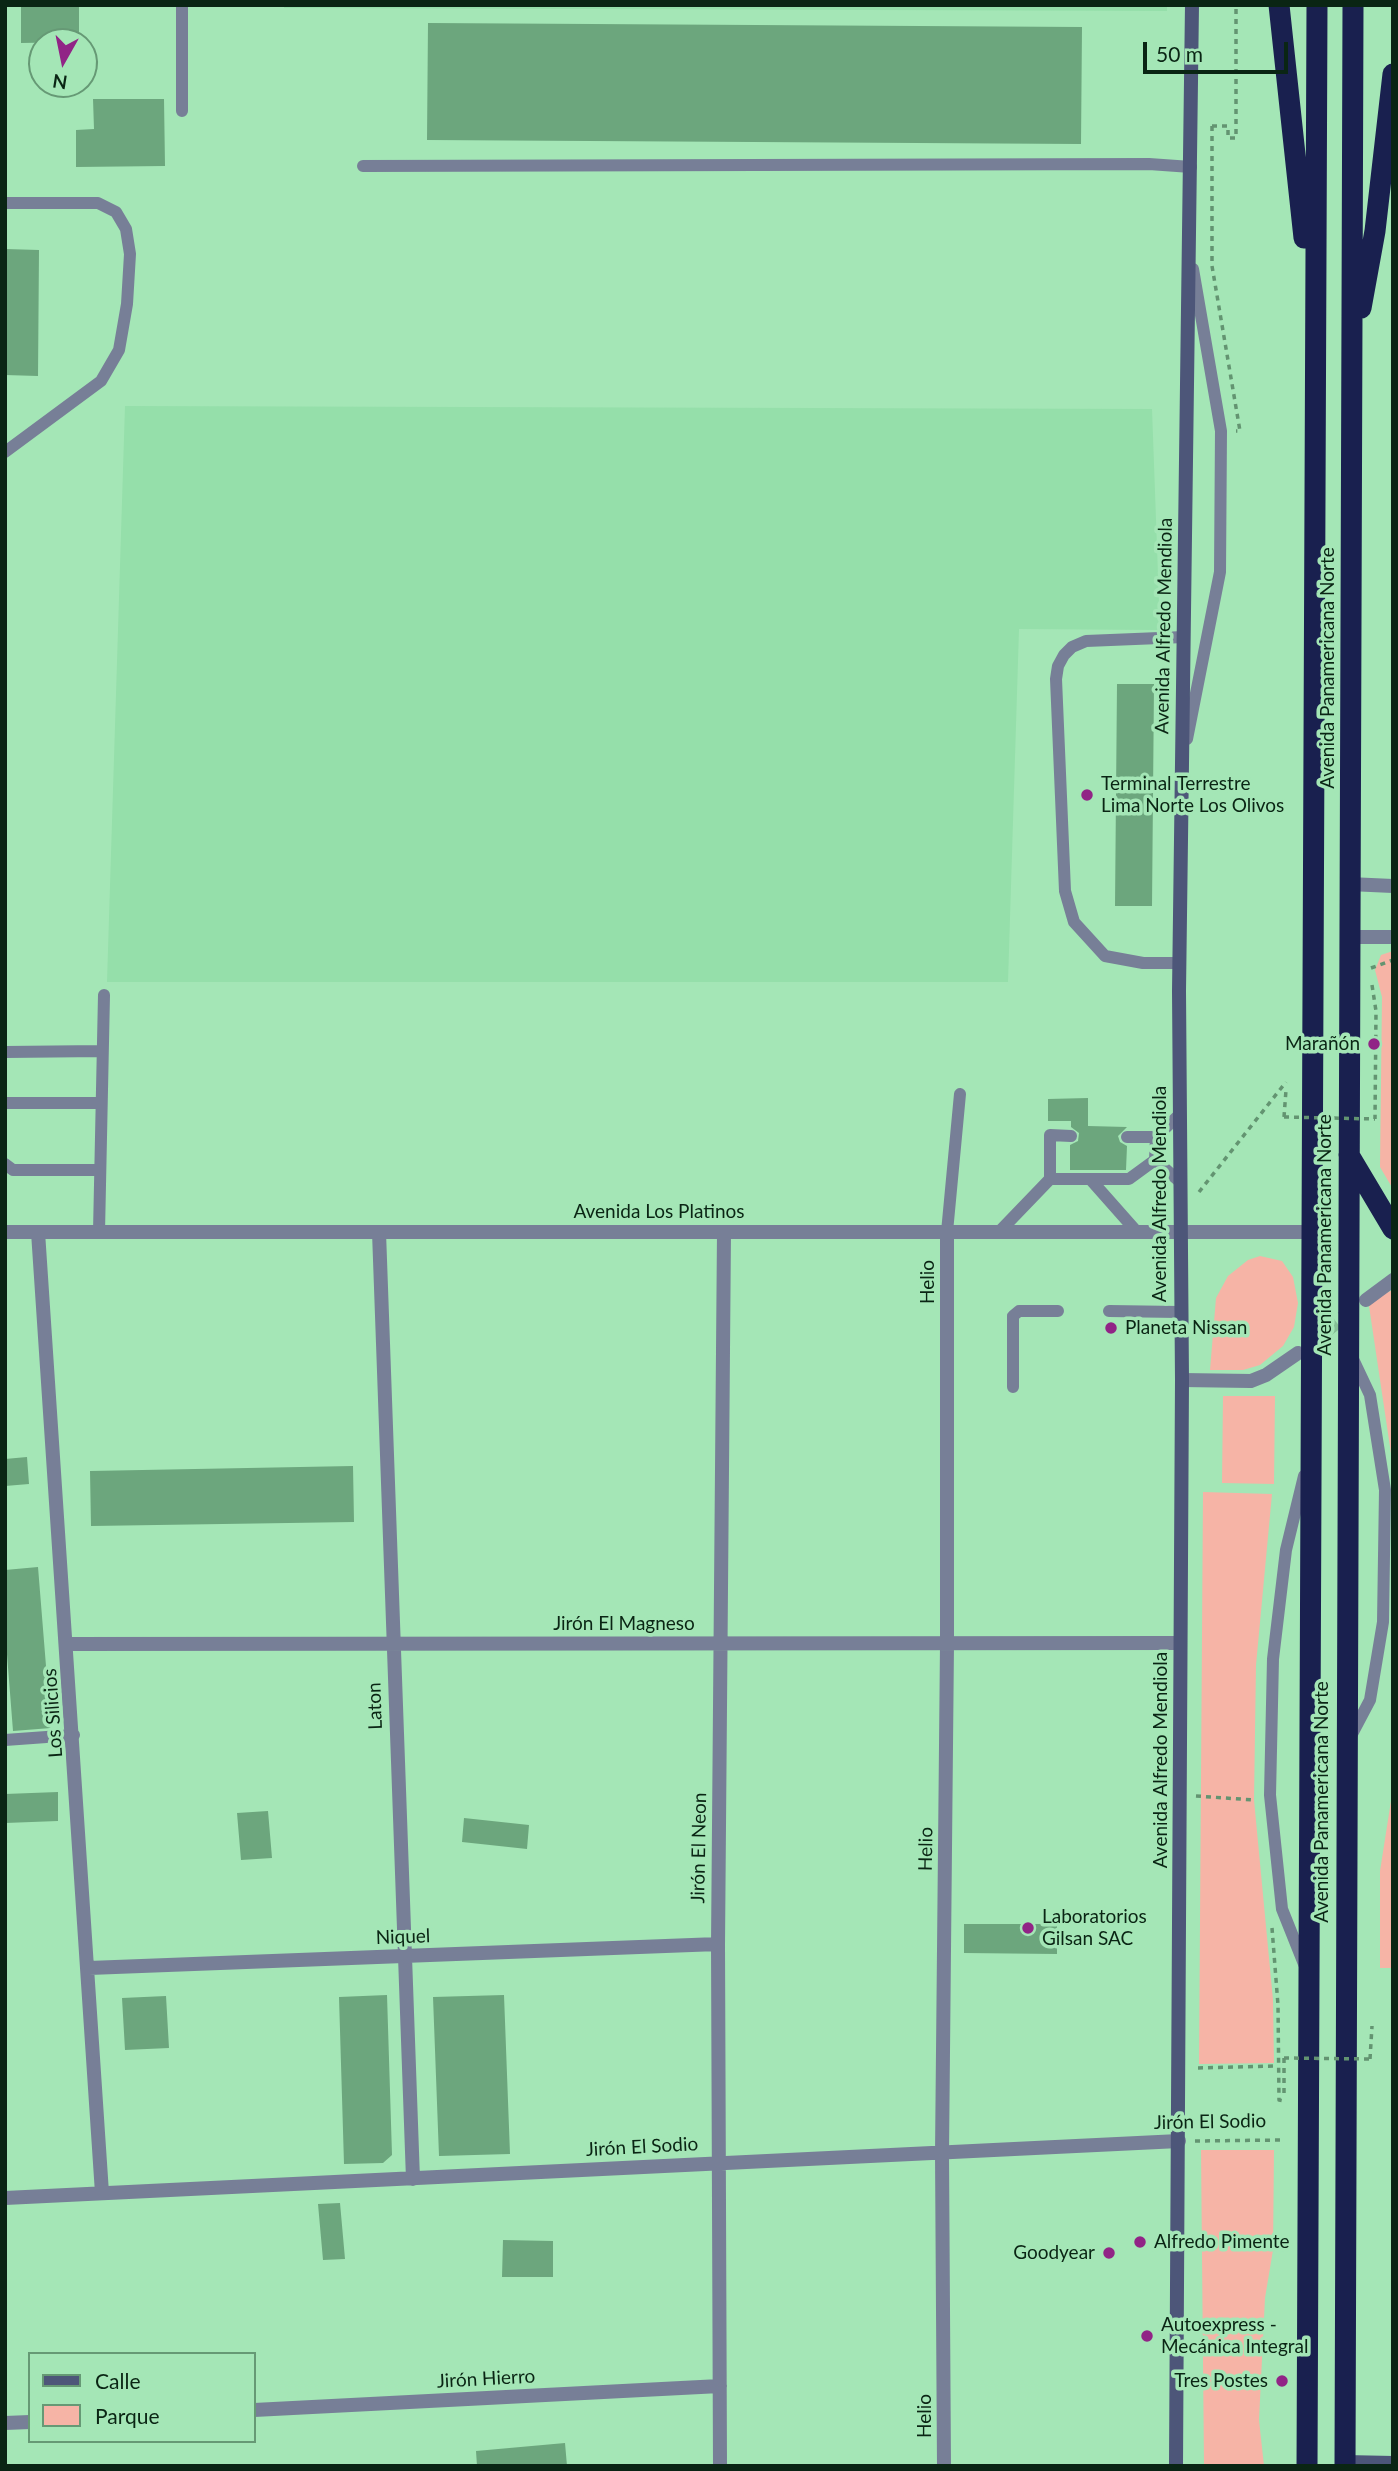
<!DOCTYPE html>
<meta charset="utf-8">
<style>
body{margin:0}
#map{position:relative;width:1398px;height:2471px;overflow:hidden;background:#a4e6b6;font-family:Lato,sans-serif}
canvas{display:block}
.frame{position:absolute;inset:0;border:7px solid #0a2514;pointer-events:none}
.legend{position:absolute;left:28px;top:2352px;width:228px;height:91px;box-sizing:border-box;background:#a4e6b6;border:2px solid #669975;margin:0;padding:9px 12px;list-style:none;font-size:21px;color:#0a2514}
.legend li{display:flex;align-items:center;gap:14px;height:35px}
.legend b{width:35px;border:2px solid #669975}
.north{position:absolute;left:28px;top:28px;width:70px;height:70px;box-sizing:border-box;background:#a4e6b6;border:2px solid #669975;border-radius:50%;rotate:189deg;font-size:19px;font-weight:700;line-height:28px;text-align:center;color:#0a2514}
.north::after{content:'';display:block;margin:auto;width:24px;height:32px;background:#912486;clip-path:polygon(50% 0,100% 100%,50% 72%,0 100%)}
.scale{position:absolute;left:1143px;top:42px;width:145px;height:32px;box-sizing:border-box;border:4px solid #0a2514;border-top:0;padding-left:9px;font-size:21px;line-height:24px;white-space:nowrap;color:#0a2514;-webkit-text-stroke:5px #a4e6b6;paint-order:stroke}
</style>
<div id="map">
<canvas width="1398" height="2471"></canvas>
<div class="frame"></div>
<ul class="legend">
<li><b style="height:9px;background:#4d5679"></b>Calle</li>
<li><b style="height:19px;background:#f6b4a6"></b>Parque</li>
</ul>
<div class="north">N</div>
<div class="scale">50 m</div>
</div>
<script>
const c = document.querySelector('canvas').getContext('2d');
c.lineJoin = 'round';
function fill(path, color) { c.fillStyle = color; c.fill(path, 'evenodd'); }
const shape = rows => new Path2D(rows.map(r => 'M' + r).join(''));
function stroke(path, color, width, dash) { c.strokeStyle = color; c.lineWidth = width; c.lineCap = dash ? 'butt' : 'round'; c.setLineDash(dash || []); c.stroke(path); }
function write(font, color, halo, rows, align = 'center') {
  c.font = font + ' Lato,sans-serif'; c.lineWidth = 7; c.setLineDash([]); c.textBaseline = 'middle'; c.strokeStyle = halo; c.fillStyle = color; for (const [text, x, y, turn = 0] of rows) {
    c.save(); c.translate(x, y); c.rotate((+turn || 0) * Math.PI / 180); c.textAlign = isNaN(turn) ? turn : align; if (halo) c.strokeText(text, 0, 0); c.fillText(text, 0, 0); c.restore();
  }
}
fill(shape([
 [284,5,1167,5,1167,11,284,8],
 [125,406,1152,409,1160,630,1019,629,1008,982,107,982]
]), '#95dfaa');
fill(shape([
 [1393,951,1393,1189,1380,1167,1382,997,1375,970,1381,955],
 [1260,1256,1282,1261,1293,1277,1298,1303,1294,1327,1283,1346,1260,1365,1243,1370,1210,1370,1216,1298,1228,1276,1248,1260],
 [1393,1290,1393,1467,1369,1306,1381,1295],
 [1223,1396,1275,1396,1274,1484,1222,1483],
 [1203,1492,1272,1494,1256,1665,1254,1800,1273,2000,1274,2063,1199,2064],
 [1393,1788,1393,1968,1380,1968,1380,1871],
 [1201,2150,1274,2150,1273,2250,1265,2298,1259,2420,1264,2466,1204,2466]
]), '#f6b4a6');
fill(shape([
 [21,5,79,5,79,42,21,43],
 [428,23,1082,27,1081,144,427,140],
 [93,99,164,99,165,166,76,167,76,130,94,129],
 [5,249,39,250,38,376,5,375],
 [1117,684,1154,684,1152,906,1115,906],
 [1088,1098,1088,1126,1127,1127,1118,1136,1120,1142,1127,1146,1126,1170,1070,1170,1070,1145,1078,1141,1079,1133,1071,1127,1071,1121,1048,1121,1048,1099],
 [27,1457,29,1484,5,1486,5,1459],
 [353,1466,354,1522,91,1526,90,1471],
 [38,1567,51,1728,13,1731,5,1629,5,1570],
 [58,1792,58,1821,5,1823,5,1794],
 [268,1811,272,1858,241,1860,237,1813],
 [464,1818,529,1825,527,1849,462,1842],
 [964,1924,1057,1924,1057,1954,964,1953],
 [387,1995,392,2155,383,2163,344,2164,339,1997],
 [504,1995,510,2154,439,2156,433,1997],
 [166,1996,169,2048,125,2050,122,1998],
 [340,2203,345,2259,323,2260,318,2204],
 [503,2240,553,2241,553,2277,502,2277],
 [565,2443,567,2466,477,2466,476,2451]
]), '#6ca67d');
stroke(shape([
 [1309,1344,1351,1311]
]), '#85bf96', 14, [14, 7]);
stroke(shape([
 [1212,126,1212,266,1240,431,1236,431],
 [1212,126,1228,126,1228,138,1236,138,1236,5],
 [1371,968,1393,960],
 [1372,985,1376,1011,1375,1119],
 [1284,1117,1286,1090],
 [1199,1192,1286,1082],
 [1196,1796,1254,1800],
 [1272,1928,1278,2005,1279,2100,1284,2101],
 [1284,2058,1284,2096],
 [1370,2059,1372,2026],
 [1198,2068,1277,2066],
 [1195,2141,1282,2140]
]), '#639471', 3.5, [5, 5]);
stroke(shape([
 [182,5,182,111],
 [363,166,1149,164,1191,167],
 [5,203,98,203,116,212,126,229,130,254,127,304,119,350,101,381,5,452],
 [1187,739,1220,572,1221,431,1193,269],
 [1179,963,1143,963,1105,956,1074,922,1065,891,1056,679,1058,666,1064,655,1072,647,1086,641,1184,637],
 [5,1052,102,1051],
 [5,1103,101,1103],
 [1179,1115,1156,1137,1155,1160,1179,1181],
 [1127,1137,1156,1137],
 [5,1164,13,1170,100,1170],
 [1050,1179,1129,1179,1155,1160],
 [1091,1180,1137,1232],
 [99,1232,104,995],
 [947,1232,960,1094],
 [999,1232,1050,1179,1050,1135,1071,1136],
 [1109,1311,1179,1312],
 [1013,1387,1013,1316,1019,1311,1058,1311],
 [1304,1476,1286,1550,1273,1659,1270,1795,1282,1909,1304,1964],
 [1351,1736,1370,1700,1383,1622,1385,1490,1370,1395,1353,1359],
 [5,1740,74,1735]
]), '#777f97', 12);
stroke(shape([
 [38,1232,102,2193],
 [379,1232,413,2179],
 [1366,1300,1393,1280],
 [1182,1380,1251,1381,1266,1375,1298,1353],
 [67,1644,1180,1643],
 [89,1968,718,1944],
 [5,2198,1179,2141],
 [254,2410,720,2386],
 [5,2423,30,2422],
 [720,2466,718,1944,724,1232],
 [944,2466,942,2153,947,1644,947,1232]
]), '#777f97', 14);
stroke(shape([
 [1349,884,1393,886],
 [1349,937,1393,937],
 [5,1232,1312,1232]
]), '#777f97', 14);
stroke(shape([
 [1345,2462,1393,2463],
 [1176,2466,1182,1380,1179,991,1192,5]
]), '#4d5679', 14);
stroke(shape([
 [1279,5,1304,238],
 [1361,308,1375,231,1393,74],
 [1349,1155,1393,1229],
 [1307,2466,1317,5],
 [1345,2466,1353,5]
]), '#19204f', 21);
stroke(shape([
 [1284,1117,1375,1119],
 [1284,2058,1370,2059]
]), '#639471', 3.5, [5, 5]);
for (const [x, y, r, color] of [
 [1087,795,7,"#912486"],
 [1374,1044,7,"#912486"],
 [1111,1328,7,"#912486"],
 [1028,1928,7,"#912486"],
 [1140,2242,7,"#912486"],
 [1109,2253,7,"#912486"],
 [1147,2336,7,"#912486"],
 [1282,2381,7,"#912486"]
]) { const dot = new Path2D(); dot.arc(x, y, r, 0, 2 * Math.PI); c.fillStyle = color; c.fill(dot); stroke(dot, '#a4e6b6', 2.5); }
write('19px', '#0a2514', '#a4e6b6', [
 ["Avenida Alfredo Mendiola",1164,626,-89],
 ["Avenida Panamericana Norte",1328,668,-90],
 ["Avenida Alfredo Mendiola",1160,1194,-90],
 ["Avenida Los Platinos",659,1212],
 ["Avenida Panamericana Norte",1325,1235,-90],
 ["Helio",928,1282,-90],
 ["Jirón El Magneso",624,1624],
 ["Laton",375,1706,-92],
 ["Los Silicios",53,1713,-94],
 ["Avenida Alfredo Mendiola",1161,1760,-90],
 ["Avenida Panamericana Norte",1322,1802,-90],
 ["Jirón El Neon",699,1848,-89],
 ["Helio",926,1849,-89],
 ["Niquel",403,1937,-2],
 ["Jirón El Sodio",1210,2122,-1],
 ["Jirón El Sodio",642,2147,-3],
 ["Jirón Hierro",486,2379,-3],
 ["Helio",925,2416,-90]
]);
write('19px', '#0a2514', '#a4e6b6', [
 ["Terminal Terrestre",1101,784],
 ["Lima Norte Los Olivos",1101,806],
 ["Marañón",1360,1044,"right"],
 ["Planeta Nissan",1125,1328],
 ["Laboratorios",1042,1917],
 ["Gilsan SAC",1042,1939],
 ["Alfredo Pimente",1154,2242],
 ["Goodyear",1095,2253,"right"],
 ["Autoexpress -",1161,2325],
 ["Mecánica Integral",1161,2347],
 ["Tres Postes",1268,2381,"right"]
], 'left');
</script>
